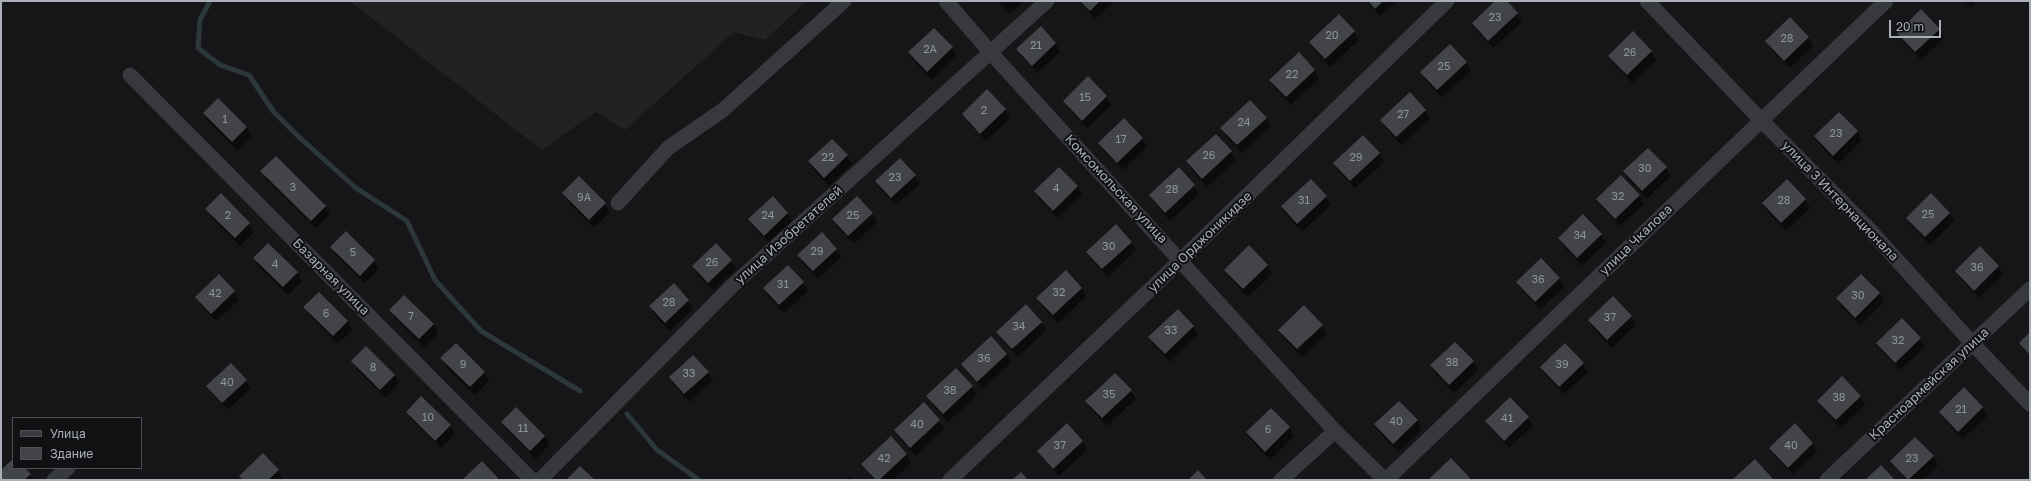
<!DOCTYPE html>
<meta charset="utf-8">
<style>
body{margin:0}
#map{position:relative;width:2031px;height:481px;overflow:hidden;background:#161618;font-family:"Golos Text",sans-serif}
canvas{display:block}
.frame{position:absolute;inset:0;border:2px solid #a8afb8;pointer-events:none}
.legend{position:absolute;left:12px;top:417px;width:130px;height:52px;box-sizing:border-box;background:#111113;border:1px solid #4d5055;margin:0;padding:5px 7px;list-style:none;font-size:12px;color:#a8afb8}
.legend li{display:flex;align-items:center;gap:8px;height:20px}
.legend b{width:20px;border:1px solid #4d5055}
.scale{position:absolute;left:1889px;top:20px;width:52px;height:18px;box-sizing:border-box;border:2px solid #a8afb8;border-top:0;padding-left:5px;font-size:12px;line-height:14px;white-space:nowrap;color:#a8afb8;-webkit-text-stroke:3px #111113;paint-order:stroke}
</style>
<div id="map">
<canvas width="2031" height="481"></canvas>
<div class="frame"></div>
<ul class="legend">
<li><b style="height:5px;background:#37393d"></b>Улица</li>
<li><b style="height:11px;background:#424448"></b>Здание</li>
</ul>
<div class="scale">20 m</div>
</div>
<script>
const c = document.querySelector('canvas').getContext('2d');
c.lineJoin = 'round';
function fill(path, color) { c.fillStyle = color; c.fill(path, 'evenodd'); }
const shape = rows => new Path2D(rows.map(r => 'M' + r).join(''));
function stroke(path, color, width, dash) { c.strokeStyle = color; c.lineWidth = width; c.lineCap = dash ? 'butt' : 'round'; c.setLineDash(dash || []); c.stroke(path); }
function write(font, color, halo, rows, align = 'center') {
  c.font = font + ' "Golos Text",sans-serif'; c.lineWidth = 4; c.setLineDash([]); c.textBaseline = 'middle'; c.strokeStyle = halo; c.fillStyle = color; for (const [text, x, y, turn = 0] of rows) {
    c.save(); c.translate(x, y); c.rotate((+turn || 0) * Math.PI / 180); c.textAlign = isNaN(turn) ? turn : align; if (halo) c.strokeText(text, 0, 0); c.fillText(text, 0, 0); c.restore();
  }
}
fill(shape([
 [352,1,807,1,765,40,734,32,625,130,596,112,542,150,351,2]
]), '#222225');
fill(shape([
 [998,1,1024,1,1010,14],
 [1079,1,1114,1,1095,19],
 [1366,1,1397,1,1380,16],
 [1497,1,1505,1,1522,22,1493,48,1478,32,1473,23],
 [1964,1,1978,1,1971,8],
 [1338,15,1354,32,1359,40,1330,67,1315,50,1310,42],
 [1790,19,1808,38,1813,46,1790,68,1771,50,1767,41],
 [1041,27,1056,44,1060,52,1037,73,1022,57,1018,49],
 [1939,29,1944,38,1921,60,1903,41,1898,33],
 [1633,33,1652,52,1656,60,1632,83,1614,64,1609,56],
 [952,48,957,56,932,80,914,61,909,53],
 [1466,63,1471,71,1442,97,1426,81,1422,72],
 [1315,70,1319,79,1291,105,1275,88,1270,80],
 [1088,78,1106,97,1111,105,1087,128,1069,109,1064,101],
 [1005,110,1010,118,986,141,968,122,963,114],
 [1425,110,1430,119,1401,145,1386,128,1381,120],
 [204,113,247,127,251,136,237,150,209,122],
 [1839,113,1858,132,1862,140,1838,164,1820,145,1815,136],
 [1266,118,1271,126,1242,153,1226,136,1222,128],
 [1215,135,1231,152,1236,160,1207,187,1192,170,1187,162],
 [1142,139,1147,147,1123,170,1104,151,1100,143],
 [832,140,847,156,852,164,829,186,814,170,809,162],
 [1379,154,1384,162,1355,188,1339,172,1335,163],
 [1059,168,1078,187,1082,195,1058,218,1040,200,1035,191],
 [1666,168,1671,176,1647,199,1629,180,1624,171],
 [262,171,325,206,330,214,316,228,266,179],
 [915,176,920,184,896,205,881,189,876,181],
 [579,178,605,204,610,212,594,228,568,201,563,193],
 [1311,180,1326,197,1331,205,1302,232,1287,215,1282,207],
 [1194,186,1199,194,1170,221,1155,204,1150,195],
 [1639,196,1644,204,1620,226,1602,207,1598,199],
 [773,198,788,214,792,222,769,244,754,227,749,219],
 [1805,199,1810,208,1786,231,1768,212,1763,204],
 [207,209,249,223,254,232,240,246,211,217],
 [1949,213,1954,221,1930,245,1912,226,1907,218],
 [872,214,877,222,854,244,838,228,834,219],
 [346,232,374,261,379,269,365,283,336,255,332,247],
 [1601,235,1606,243,1582,266,1564,247,1559,238],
 [1131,242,1136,250,1108,277,1092,260,1087,252],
 [1980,248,1999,267,2003,275,1979,298,1961,279,1956,271],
 [837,249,841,257,818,279,803,263,798,255],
 [254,258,297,273,302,281,288,295,259,267],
 [731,261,736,269,713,291,698,275,693,266],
 [1267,265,1272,274,1248,297,1230,278,1225,270],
 [1066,272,1082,288,1086,297,1058,323,1042,306,1037,298],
 [1861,275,1880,294,1884,302,1860,325,1842,307,1837,298],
 [1559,278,1564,287,1540,309,1522,290,1517,282],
 [803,283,808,291,784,313,769,297,765,289],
 [674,285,688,301,693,309,670,331,655,315,650,306],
 [234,292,239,300,216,321,201,305,196,297],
 [305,307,348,321,352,330,338,344,310,315],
 [390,310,433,324,438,333,424,347,395,318],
 [1178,310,1194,327,1198,335,1170,362,1154,345,1149,337],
 [1631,317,1636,325,1612,348,1594,329,1589,320],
 [1041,322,1046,330,1018,357,1002,340,997,332],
 [1322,325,1327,334,1302,357,1284,338,1280,330],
 [2030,334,2030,357,2020,343],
 [1920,339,1925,347,1900,370,1882,351,1878,343],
 [1006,354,1011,363,983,389,967,372,962,364],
 [442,358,484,372,489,381,475,395,446,367],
 [352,361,395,375,399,383,386,398,357,369],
 [1473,362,1478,370,1454,393,1436,374,1431,365],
 [1583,364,1588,372,1564,394,1546,376,1541,367],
 [708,372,713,380,690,402,675,386,670,378],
 [1115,374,1131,391,1136,399,1107,426,1091,409,1087,401],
 [246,381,250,389,228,410,213,394,208,386],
 [972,387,977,395,948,422,933,405,928,396],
 [1964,389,1983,408,1987,416,1963,439,1945,420,1940,412],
 [1860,396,1865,405,1841,428,1823,409,1818,401],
 [1399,402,1417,421,1422,429,1398,452,1380,433,1375,425],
 [924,404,939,421,944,429,916,456,900,439,895,430],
 [516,408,545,436,549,445,536,459,507,430,502,422],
 [1271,409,1290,428,1294,436,1270,460,1252,441,1247,432],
 [407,412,450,426,455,434,441,448,412,420],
 [1528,418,1533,426,1509,448,1491,429,1486,421],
 [1067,425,1083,441,1087,450,1059,476,1043,459,1038,451],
 [1795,425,1813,444,1817,452,1793,475,1775,456,1770,448],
 [1915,438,1934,457,1938,465,1923,480,1906,480,1891,461],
 [906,454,911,463,893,480,874,480,862,464],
 [13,460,13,468,24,468,33,480,1,480,1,471],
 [278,471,283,479,282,480,242,480,240,476],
 [849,476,853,480,846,480]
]), '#0007');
stroke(shape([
 [210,1,200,20,198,48,220,65,249,75,273,111,300,138,356,188,407,221,435,280,481,331,580,391],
 [627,414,657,450,699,480]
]), '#2c373c', 5);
fill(shape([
 [1080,1,1100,1,1090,11],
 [1368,1,1383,1,1375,9],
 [1495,1,1507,1,1518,13,1488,41,1472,23],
 [1921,9,1940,29,1915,52,1897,33],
 [1339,14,1355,31,1325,59,1309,42],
 [1790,17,1809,37,1784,61,1765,41],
 [1041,26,1056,43,1032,66,1016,49],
 [934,28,953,47,927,72,908,52],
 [1633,31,1652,51,1627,75,1608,56],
 [1450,44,1467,62,1437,90,1420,72],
 [1299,52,1315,70,1286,97,1269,80],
 [1088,76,1107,96,1082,121,1063,101],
 [987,89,1006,109,980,134,962,114],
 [1410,92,1426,110,1396,137,1380,120],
 [218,98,247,127,232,142,203,113],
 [1250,100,1267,118,1237,145,1220,128],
 [1839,112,1858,131,1833,156,1814,136],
 [1124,118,1143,138,1117,163,1098,143],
 [1216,134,1232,151,1202,179,1186,161],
 [1363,135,1380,153,1350,181,1333,163],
 [832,139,848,155,824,178,808,161],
 [1648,148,1667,167,1642,191,1623,171],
 [276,156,326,206,311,221,260,171],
 [900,158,916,175,891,198,875,181],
 [1059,167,1078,186,1053,211,1034,191],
 [1179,167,1195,185,1165,213,1149,195],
 [1621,175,1640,195,1615,219,1596,199],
 [579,176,606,203,589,220,562,193],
 [1311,179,1327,196,1297,224,1281,206],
 [1787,179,1806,199,1781,223,1762,203],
 [221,193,250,223,235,238,205,209],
 [1931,193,1950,213,1925,237,1906,218],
 [773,196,788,213,764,236,748,219],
 [857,196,873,213,848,236,832,219],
 [1583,214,1602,234,1577,258,1558,238],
 [1116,224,1132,242,1102,269,1086,252],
 [346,231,375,260,360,276,330,247],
 [822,232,837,249,813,271,797,255],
 [268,243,298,272,283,287,253,258],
 [716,243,732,260,708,283,692,266],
 [1249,245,1268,265,1243,289,1224,270],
 [1980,246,1999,266,1974,291,1955,271],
 [1541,258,1560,278,1535,302,1516,282],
 [788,265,804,282,779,305,763,288],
 [1066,270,1082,288,1053,315,1036,298],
 [219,274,235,291,211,314,195,297],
 [1861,274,1880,293,1855,318,1836,298],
 [674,283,689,300,665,323,649,306],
 [319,292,348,321,333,336,303,307],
 [404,295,434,324,419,339,389,310],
 [1613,296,1632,316,1607,340,1588,320],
 [1026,304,1042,322,1012,349,996,332],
 [1304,305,1323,325,1297,349,1278,330],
 [1178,309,1194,326,1165,354,1148,337],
 [1902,318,1921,338,1895,363,1876,343],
 [2030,332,2030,355,2019,343],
 [991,336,1007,354,977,382,961,364],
 [1455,342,1474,361,1449,385,1430,365],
 [456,343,485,372,470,387,440,358],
 [1565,343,1584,363,1559,387,1540,367],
 [366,346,395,375,380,390,351,361],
 [693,355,709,372,684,394,669,377],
 [231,363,247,380,222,403,206,386],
 [956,368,973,386,943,414,926,396],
 [1115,373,1132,390,1102,418,1085,401],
 [1842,376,1861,396,1836,420,1817,401],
 [1964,387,1983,407,1958,432,1939,412],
 [421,396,451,425,435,441,406,412],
 [1510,397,1529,417,1504,441,1485,421],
 [1399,401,1418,420,1393,444,1374,424],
 [924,402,940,420,910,448,894,430],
 [516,407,545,436,530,451,501,422],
 [1271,408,1290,427,1265,452,1246,432],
 [1067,423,1083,441,1053,469,1037,451],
 [1795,423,1813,443,1788,468,1769,448],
 [891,436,907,454,879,480,876,480,861,464],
 [1915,437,1934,456,1908,480,1890,461],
 [263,453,279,470,268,480,243,480,239,476],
 [1451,458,1470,478,1468,480,1428,480],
 [13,459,13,468,25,468,31,474,24,480,1,480,1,470],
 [1755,459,1773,479,1772,480,1732,480],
 [482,461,498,478,496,480,462,480],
 [1881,465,1895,480,1865,480],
 [580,466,595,480,566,480],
 [1198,470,1207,480,1188,480],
 [1021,472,1028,480,1012,480]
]), '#424448');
stroke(shape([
 [946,1,991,53,1335,431,1385,480],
 [1647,1,1761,120,1869,229,1972,343,2030,404],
 [130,75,532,480],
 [618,203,668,148,723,110,844,1],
 [54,480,68,468],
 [540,480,732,286,1047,1],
 [950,480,1181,260,1447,1],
 [1281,480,1335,431],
 [1386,480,1886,1],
 [1827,480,2030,289]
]), '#37393d', 15);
write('11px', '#8e949c', null, [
 ["23",1495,18],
 ["20",1332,36],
 ["28",1787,39],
 ["21",1036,46],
 ["2А",930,50],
 ["26",1630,53],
 ["25",1444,67],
 ["22",1292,75],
 ["15",1085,98],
 ["2",984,111],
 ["27",1403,115],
 ["1",225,120],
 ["24",1244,123],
 ["23",1836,134],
 ["17",1121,140],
 ["26",1209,156],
 ["22",828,158],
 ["29",1356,158],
 ["30",1645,169],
 ["23",895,178],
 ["3",293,188],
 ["4",1056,189],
 ["28",1172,190],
 ["32",1618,197],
 ["9А",584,198],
 ["31",1304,201],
 ["28",1784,201],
 ["25",1928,215],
 ["2",228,216],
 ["24",768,216],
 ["25",853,216],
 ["34",1580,236],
 ["30",1109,247],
 ["29",817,252],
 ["5",353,253],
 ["26",712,263],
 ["4",275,265],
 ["36",1977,268],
 ["36",1538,280],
 ["31",783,285],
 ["32",1059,293],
 ["42",215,294],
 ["30",1858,296],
 ["28",669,303],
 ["6",326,314],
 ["7",411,317],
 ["37",1610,318],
 ["34",1019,327],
 ["33",1171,331],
 ["32",1898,341],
 ["36",984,359],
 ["38",1452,363],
 ["9",463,365],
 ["39",1562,365],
 ["8",373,368],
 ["33",689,374],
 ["40",227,383],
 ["38",950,391],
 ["35",1109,395],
 ["38",1839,398],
 ["21",1961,410],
 ["10",428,418],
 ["41",1507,419],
 ["40",1396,422],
 ["40",917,425],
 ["11",523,429],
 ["6",1268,430],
 ["37",1060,446],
 ["40",1791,446],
 ["42",884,459],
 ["23",1912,459]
]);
write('13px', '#a8afb8', '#111113', [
 ["Комсомольская улица",1116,189,47],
 ["улица 3 Интернационала",1840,201,46],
 ["улица Изобретателей",789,235,-42],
 ["улица Чкалова",1636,240,-44],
 ["улица Орджоникидзе",1200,242,-44],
 ["Базарная улица",331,277,45],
 ["Красноармейская улица",1929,384,-43]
]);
</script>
